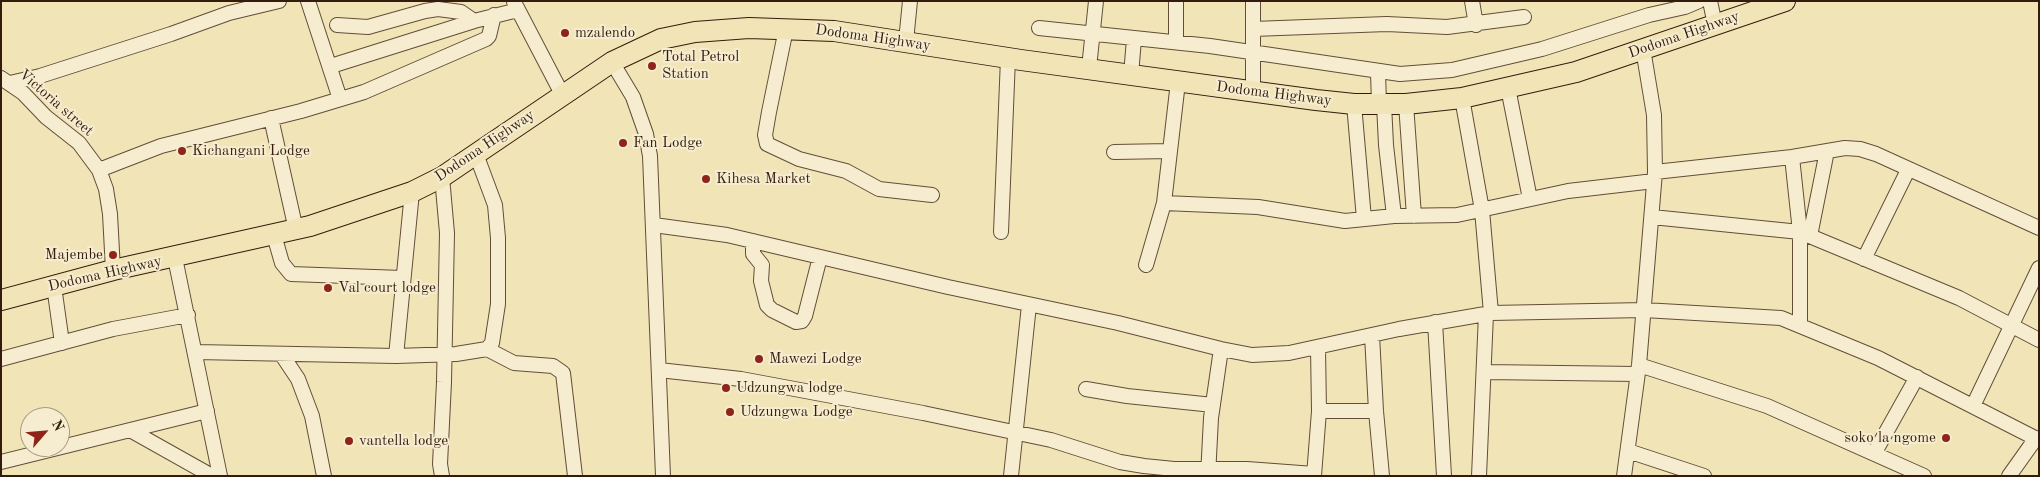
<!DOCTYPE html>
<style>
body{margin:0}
#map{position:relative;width:2040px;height:477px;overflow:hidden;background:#f1e4b7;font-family:"Old Standard TT",serif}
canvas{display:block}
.frame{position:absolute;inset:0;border:2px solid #331c0d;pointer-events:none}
.north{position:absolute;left:20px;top:407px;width:50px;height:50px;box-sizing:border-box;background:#f6edd0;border:1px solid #a89982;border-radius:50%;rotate:63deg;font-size:14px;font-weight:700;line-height:20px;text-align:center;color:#331c0d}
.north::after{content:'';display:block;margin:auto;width:18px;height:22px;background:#8f2418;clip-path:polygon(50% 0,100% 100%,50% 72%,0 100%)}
</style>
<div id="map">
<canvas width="2040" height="477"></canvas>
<div class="frame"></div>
<div class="north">N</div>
</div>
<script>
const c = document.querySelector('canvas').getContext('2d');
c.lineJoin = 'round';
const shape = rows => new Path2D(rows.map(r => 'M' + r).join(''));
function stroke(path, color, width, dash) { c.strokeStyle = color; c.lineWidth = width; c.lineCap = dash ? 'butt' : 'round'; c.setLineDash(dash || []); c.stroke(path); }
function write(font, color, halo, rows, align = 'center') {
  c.font = font + ' "Old Standard TT",serif'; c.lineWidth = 4; c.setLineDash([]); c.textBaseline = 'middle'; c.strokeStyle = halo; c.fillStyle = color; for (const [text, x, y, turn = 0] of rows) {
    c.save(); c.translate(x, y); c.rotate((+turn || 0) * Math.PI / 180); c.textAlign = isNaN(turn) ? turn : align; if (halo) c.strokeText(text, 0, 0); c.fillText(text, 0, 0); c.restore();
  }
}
const minor = shape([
 [308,1,340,99],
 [1176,1,1176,42],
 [1472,1,1476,25],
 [1710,1,1715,25],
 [514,2,562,94],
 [337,25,368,27,425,11,438,9,461,12,474,21],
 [1039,28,1210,46,1400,74,1452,70,1542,49,1649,15,1685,7,1699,1],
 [786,29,769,112,765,135,767,144,799,159,846,171,879,189,932,195],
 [1253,29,1387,24,1447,27,1524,17],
 [906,41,910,1],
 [612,62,633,97,646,134,650,156,663,476],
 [331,66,474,21,518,10],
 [1089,68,1096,1],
 [1378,72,1379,104],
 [1131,75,1134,39],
 [1,78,23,93,46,117,79,143,99,170,106,189,110,214,113,270],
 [10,83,40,76,171,34,229,13,279,1],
 [1508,88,1530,199],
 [1253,91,1253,1],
 [1462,98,1482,210,1491,313],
 [1354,104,1364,219],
 [1384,104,1386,145,1394,216],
 [1406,104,1414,216],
 [271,118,296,230],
 [1114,152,1169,151],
 [1792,157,1800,232,1800,324],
 [99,170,161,146,301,111,364,92,486,39,489,36,494,15],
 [1655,172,1792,157,1845,148,1860,149,1876,154,2039,228],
 [442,177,447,233,444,382,440,464,442,476],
 [1164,203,1258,207,1345,221,1394,216,1457,215,1568,191,1654,181],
 [1652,217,1800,232,1959,298,2039,340],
 [654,225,727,235,948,287,1118,323,1221,349,1252,355,1289,353,1399,329,1491,313,1644,310,1781,318,1878,358,2039,440],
 [1001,232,1008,58],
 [274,235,282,263,291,274,402,278],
 [1810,236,1827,151],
 [753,241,753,254,762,265,761,281,767,305,772,310,796,322,802,321,805,316,820,257],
 [175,258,220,476],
 [1864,259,1908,170],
 [1146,265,1164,203,1178,82],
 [54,286,62,343],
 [1435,322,1444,476],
 [1372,335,1376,411,1382,476],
 [487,349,514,363,553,366,563,373,575,476],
 [196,352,396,356,456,354,487,349,492,343,498,304,498,238,495,205,476,154],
 [282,355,298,379,312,416,324,476],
 [396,356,412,192],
 [1,359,113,329,188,315],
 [1639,365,1767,406,1924,476],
 [659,370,741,379,923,413,1051,440,1120,462,1144,466,1174,469,1247,469,1314,474],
 [1485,372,1637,374],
 [1086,389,1127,396,1213,405],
 [1973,406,2039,268],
 [1319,411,1376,411],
 [130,430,212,476],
 [1628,451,1704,476],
 [1875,452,1917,377],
 [1,462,207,411],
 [1011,476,1029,305],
 [1208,476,1211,418,1221,349],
 [1314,476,1319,411,1318,348],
 [1479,476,1486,314],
 [1624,476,1639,365,1655,172,1654,115,1643,49],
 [2009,476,2036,438]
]);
const highway = shape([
 [1,300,113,270,310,226,412,192,442,177,612,62,661,39,695,32,749,28,834,31,1021,60,1316,100,1354,104,1406,104,1462,98,1576,72,1785,1]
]);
stroke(minor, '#624e38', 16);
stroke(highway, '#331c0d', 22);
stroke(minor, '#f6edd0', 14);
stroke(highway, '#f1e4b7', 20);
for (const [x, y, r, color] of [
 [565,33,5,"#8f2418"],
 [652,66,5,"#8f2418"],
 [623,143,5,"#8f2418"],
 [182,151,5,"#8f2418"],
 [706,179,5,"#8f2418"],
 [113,255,5,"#8f2418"],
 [328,288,5,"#8f2418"],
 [759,359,5,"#8f2418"],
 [726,388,5,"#8f2418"],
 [730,412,5,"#8f2418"],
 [1946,438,5,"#8f2418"],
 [349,441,5,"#8f2418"]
]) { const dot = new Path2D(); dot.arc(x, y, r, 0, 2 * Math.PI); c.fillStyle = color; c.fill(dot); stroke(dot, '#f6edd0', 2); }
write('15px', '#331c0d', '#f6edd0', [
 ["mzalendo",575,33],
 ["Total Petrol",662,57],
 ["Station",662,74],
 ["Fan Lodge",633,143],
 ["Kichangani Lodge",192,151],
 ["Kihesa Market",716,179],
 ["Majembe",103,255,"right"],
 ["Val court lodge",338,288],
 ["Mawezi Lodge",769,359],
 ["Udzungwa lodge",736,388],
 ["Udzungwa Lodge",740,412],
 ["soko la ngome",1936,438,"right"],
 ["vantella lodge",359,441]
], 'left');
write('15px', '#331c0d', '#f6edd0', [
 ["Dodoma Highway",1684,35,-19],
 ["Dodoma Highway",873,38,8],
 ["Dodoma Highway",1274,94,7],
 ["Victoria street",56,103,41],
 ["Dodoma Highway",485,146,-34],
 ["Dodoma Highway",105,274,-13]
]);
</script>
